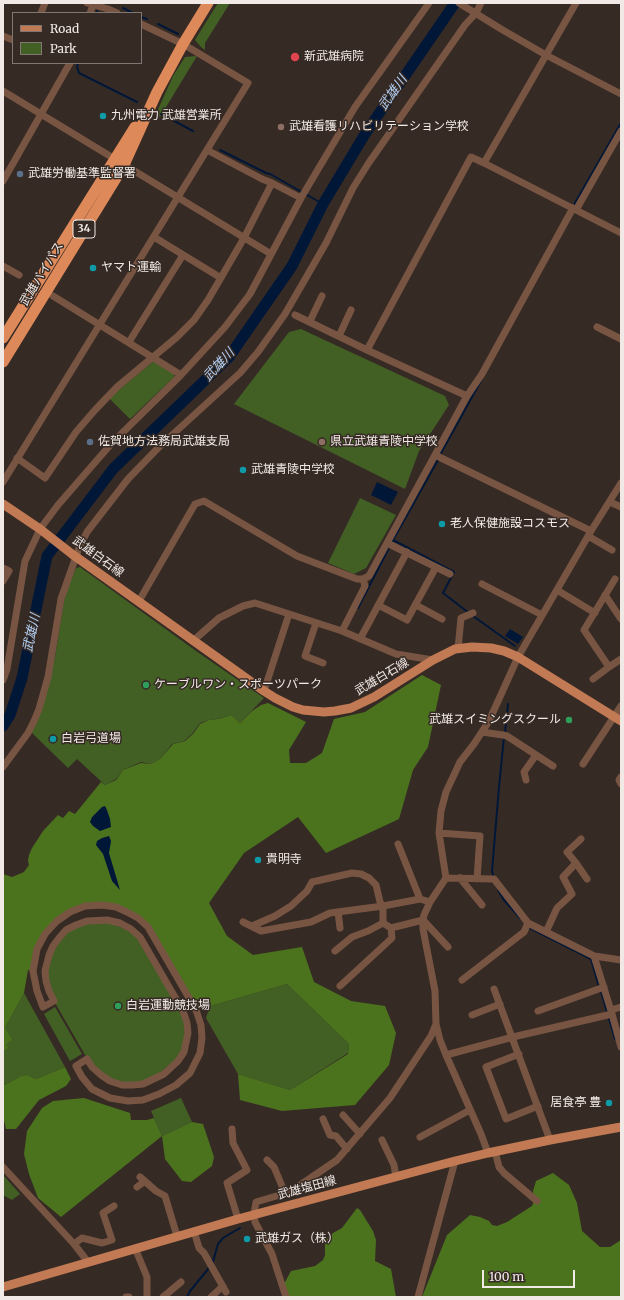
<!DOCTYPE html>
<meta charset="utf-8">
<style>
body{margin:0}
#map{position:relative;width:624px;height:1300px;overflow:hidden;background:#362a25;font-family:Merriweather,serif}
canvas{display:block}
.frame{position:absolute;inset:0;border:4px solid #f1e9e5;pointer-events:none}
.legend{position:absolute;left:12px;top:12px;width:130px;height:52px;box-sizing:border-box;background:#362a25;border:1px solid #817672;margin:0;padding:5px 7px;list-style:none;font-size:12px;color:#f1e9e5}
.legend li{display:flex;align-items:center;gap:8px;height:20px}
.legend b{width:20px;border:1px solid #817672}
.scale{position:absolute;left:482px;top:1270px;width:93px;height:18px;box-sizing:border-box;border:2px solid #f1e9e5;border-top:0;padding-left:5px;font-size:12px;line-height:14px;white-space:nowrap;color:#f1e9e5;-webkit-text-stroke:3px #362a25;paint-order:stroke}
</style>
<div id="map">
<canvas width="624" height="1300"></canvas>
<div class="frame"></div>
<ul class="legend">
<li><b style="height:5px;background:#c17a53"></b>Road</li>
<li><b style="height:11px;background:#426024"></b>Park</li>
</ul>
<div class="scale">100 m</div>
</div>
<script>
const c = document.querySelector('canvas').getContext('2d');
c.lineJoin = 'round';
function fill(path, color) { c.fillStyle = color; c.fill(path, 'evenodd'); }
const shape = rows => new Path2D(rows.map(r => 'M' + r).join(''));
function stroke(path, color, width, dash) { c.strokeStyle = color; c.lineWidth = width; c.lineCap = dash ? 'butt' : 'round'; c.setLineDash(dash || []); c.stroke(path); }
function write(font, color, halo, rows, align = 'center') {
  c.font = font + ' Merriweather,"Noto Sans JP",serif'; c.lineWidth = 3; c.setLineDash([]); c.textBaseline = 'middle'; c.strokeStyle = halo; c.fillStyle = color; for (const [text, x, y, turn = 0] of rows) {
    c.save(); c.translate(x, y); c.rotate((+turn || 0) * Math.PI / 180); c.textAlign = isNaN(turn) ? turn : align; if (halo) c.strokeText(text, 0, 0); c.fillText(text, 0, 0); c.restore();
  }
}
fill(shape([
 [218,3,230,3,205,43,205,50,201,47,195,40],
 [197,56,160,117,156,114,173,76,185,57],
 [301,329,445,396,449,405,419,451,405,489,234,404,289,332],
 [154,361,174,373,174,377,130,419,109,398],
 [360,498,396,515,366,568,354,574,328,563],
 [80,567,196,651,264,698,240,723,231,715,217,719,209,720,200,723,192,734,184,741,172,744,160,759,151,764,141,762,123,770,116,779,105,785,77,759,68,768,31,732,39,715,55,657,64,601,68,587,76,568],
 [107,920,140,937,187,1023,184,1052,153,1079,122,1085,92,1067,54,1001,46,981,53,946,76,925],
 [287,984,349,1044,348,1053,290,1090,238,1074,206,1018,210,1006],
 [24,993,65,1067,36,1079,27,1075,21,1076,3,1086,3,1051,7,1048,5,1044,5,1028],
 [55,1007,82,1054,70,1061,44,1014],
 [181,1098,192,1122,162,1136,151,1111],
 [3,1175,20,1194,12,1200,3,1195]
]), '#426024');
fill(shape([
 [422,675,441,685,428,747,413,770,399,819,326,853,298,817,244,853,209,903,227,936,253,955,302,947,314,982,351,1001,385,1006,396,1033,389,1065,355,1105,282,1111,240,1100,238,1074,290,1090,348,1054,349,1044,287,984,196,1010,148,927,138,918,102,905,70,912,45,934,33,971,28,970,24,993,5,1028,12,1040,6,1044,8,1048,3,1051,3,874,12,877,24,872,29,865,28,861,29,855,32,848,43,831,58,815,63,818,69,811,75,814,101,782,105,785,116,780,123,770,141,763,151,764,160,759,173,744,185,741,193,734,200,724,209,720,218,719,231,715,240,723,252,711,261,705,268,703,306,722,289,750,290,763,306,763,322,753,334,719,365,712],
 [65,1067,71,1079,66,1086,39,1100,16,1129,6,1129,3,1116,3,1086,21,1076,27,1075,36,1079],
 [84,1098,130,1113,131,1120,147,1120,154,1118,162,1136,192,1122,203,1124,214,1157,212,1166,191,1182,182,1181,165,1159,162,1136,61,1217,38,1198,29,1174,24,1154,27,1131,42,1108,53,1101],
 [553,1173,569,1185,577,1203,582,1231,600,1247,610,1247,621,1240,621,1297,422,1297,447,1235,470,1215,480,1217,489,1221,492,1225,497,1226,507,1222,532,1206,534,1201,533,1191,536,1181],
 [357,1208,360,1210,373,1231,376,1240,375,1261,391,1269,396,1297,287,1297,284,1284,291,1271,315,1266,323,1260,325,1255,325,1245,326,1240,333,1233,342,1228]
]), '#4b731e');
fill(shape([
 [377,482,398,492,391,505,371,495],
 [510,629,523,637,518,644,505,636],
 [105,806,107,810,110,819,111,827,100,831,93,826,90,822,92,817,102,807],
 [109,836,111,841,109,853,120,890,112,881,103,854,96,845,97,841,102,838]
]), '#001738');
stroke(shape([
 [123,8,133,13],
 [97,13,97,11],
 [141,17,147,19],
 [158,24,178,34],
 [78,63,77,67,79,73,137,102],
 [161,114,193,131],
 [220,150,266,173,270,174,323,204],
 [575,206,575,203,621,123],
 [441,453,482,379],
 [393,540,454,572,443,593,469,613],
 [358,608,393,540,438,460],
 [473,616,515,646],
 [505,733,508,704],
 [494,878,492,871,499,787,504,737],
 [498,890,504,900,520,918],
 [528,927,591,959,599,987],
 [601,991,615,1039,616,1039],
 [212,1265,218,1244,223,1238,240,1228],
 [187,1297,190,1291,209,1268]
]), '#001738', 2);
stroke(shape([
 [3,726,10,715,22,678,47,556,113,469,229,357,292,266,323,204,365,134,455,3]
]), '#001738', 11);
stroke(shape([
 [87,3,108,9,117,13],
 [459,3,501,29,546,55,621,94],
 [41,13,45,3],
 [90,13,94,3],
 [3,36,13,40],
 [3,91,271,254],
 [484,163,621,233],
 [3,181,70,63],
 [272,183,301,198],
 [576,210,621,131],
 [154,237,221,278],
 [3,266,19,275],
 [53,296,181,375],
 [295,315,367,350],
 [310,321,322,296],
 [597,327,621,339],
 [339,336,351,310],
 [129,342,183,255],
 [467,396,367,350,471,157,484,163,576,3],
 [435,455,467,396,482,374,573,208],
 [17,458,45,478,76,432,95,410,117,387,177,337,194,320,208,300,244,238,272,183,262,179,207,150],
 [3,482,248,83,183,44,141,24],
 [610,502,621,507],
 [588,536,612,550],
 [387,543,450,574],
 [3,568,9,571,3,581],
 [482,584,542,615],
 [557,590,595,613],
 [605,595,621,619],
 [139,601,195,504,204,501,297,556,357,579,363,579,369,576,435,455,591,531],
 [378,605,407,620,436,567],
 [416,605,442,619],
 [316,623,305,656,323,663],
 [342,631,365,586,363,579],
 [360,639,407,552],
 [194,640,219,618,243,606,255,603,342,631,396,654,433,660],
 [458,649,461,618,473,613],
 [609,667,621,659],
 [593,679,609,667,584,630,615,579],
 [3,680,7,669,25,561,35,540,40,529,58,505,111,444,181,375,225,327,250,294,301,198,355,107,429,3],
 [264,691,289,614],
 [482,732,503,735,507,736,553,766],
 [583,764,621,706],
 [3,767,28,733,34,721,39,709,48,677,61,599,79,548,87,532,128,479,159,447,240,373,258,352,285,314,326,243,353,188,368,164,465,25,476,13,481,3],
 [621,777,619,780,621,784],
 [526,780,524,772,536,755],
 [439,833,480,836,477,879],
 [398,844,420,899],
 [576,863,587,879],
 [446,878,494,879,528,923,594,956,621,960],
 [460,878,482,905],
 [102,905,116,907,127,912,138,918,148,927,196,1010,201,1025,202,1038,200,1053,190,1073,176,1085,159,1094,143,1100,128,1101,110,1098,92,1089,82,1077,76,1066,87,1059,92,1067,101,1075,110,1081,122,1085,132,1085,143,1084,164,1074,178,1061,184,1052,188,1033,187,1023,183,1011,140,937,131,929,120,923,107,920,87,921,76,925,66,930,59,938,53,946,49,955,45,971,46,981,49,991,54,1001,43,1007,37,991,33,971,37,949,45,934,57,921,70,912,85,906,102,905],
 [338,912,340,928],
 [243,922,261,931,311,922,330,913,383,906,420,899,430,902],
 [252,926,275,916,291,906,307,891,312,882,352,873,361,874,369,878,376,885,380,902,383,906,383,923,391,928],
 [546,932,557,908,572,894,563,877,576,863,567,852,581,839],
 [335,951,352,937,368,931,383,923],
 [594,956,612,1014],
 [462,980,524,932,528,923],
 [340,986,392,938,391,928,423,920,448,947],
 [494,989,550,1140],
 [611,1010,621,1007],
 [538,1011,604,987],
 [472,1015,500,1004],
 [519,1054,486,1067,506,1119,538,1106],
 [446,1055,513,1037,612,1014,621,1047],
 [343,1115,360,1134],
 [323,1119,330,1135,336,1136,347,1149],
 [232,1129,233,1143,247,1170,227,1183,238,1219],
 [420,1137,470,1110],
 [382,1140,394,1165,396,1177],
 [495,1151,499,1167,504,1173,537,1201],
 [488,1153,481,1134,446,1055,440,1040,436,1024,435,991,423,929,423,920,424,915,430,902,446,878,439,833,441,811,446,792,460,762,474,744,489,721,518,657,591,531,621,483],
 [267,1160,274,1167,285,1193],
 [3,1167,74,1244,88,1262],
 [140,1177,156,1191,165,1196,177,1236],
 [137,1187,145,1181],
 [194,1231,199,1248,204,1253,226,1292],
 [74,1244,82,1238,102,1243,112,1240,103,1213,114,1206],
 [135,1248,147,1277,147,1297],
 [126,1297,129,1297],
 [163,1297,181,1282],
 [211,1297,223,1286],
 [286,1297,272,1254,255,1222,254,1214,256,1202,290,1192,337,1160,390,1098,431,1036,436,1024],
 [418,1297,455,1161]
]), '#785542', 7);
stroke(shape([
 [3,504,40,529,72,554,264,691,275,698,293,707,303,710,324,712,335,711,351,708,374,697,433,660,455,649,472,647,491,648,504,651,518,657,621,721],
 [3,1287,238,1219,455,1161,488,1153,550,1140,621,1127]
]), '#c17a53', 9);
stroke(shape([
 [3,338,135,127],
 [3,362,124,165,157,92,183,44,208,3]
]), '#de8959', 11);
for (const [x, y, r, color] of [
 [295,57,5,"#e0444e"],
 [103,116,4,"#0f9aa8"],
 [281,127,4,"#8d6e63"],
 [20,174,4,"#5c6f8a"],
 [93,268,4,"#0f9aa8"],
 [90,442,4,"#5c6f8a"],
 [322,442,4,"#8d6e63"],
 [243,470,4,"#0f9aa8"],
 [442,524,4,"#0f9aa8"],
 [146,685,4,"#2e9e5b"],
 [569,720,4,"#2e9e5b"],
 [53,739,4,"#0f9aa8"],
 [258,860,4,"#0f9aa8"],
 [118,1006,4,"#2e9e5b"],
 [609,1103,4,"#0f9aa8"],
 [247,1239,4,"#0f9aa8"]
]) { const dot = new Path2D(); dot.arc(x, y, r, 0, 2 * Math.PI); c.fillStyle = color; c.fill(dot); stroke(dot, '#362a25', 1.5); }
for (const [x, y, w] of [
 [84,229,22]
]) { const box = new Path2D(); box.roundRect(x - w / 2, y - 9, w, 18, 3); c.fillStyle = '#362a25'; c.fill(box); stroke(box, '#f1e9e5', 1); }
write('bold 11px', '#f1e9e5', null, [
 ["34",84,229]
]);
write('12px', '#f1e9e5', '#362a25', [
 ["新武雄病院",304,57],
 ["九州電力 武雄営業所",111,116],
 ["武雄看護リハビリテーション学校",289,127],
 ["武雄労働基準監督署",28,174],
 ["ヤマト運輸",101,268],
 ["佐賀地方法務局武雄支局",98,442],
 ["県立武雄青陵中学校",330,442],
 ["武雄青陵中学校",251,470],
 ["老人保健施設コスモス",450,524],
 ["ケーブルワン・スポーツパーク",154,685],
 ["武雄スイミングスクール",561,720,"right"],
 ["白岩弓道場",61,739],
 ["貴明寺",266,860],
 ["白岩運動競技場",126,1006],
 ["居食亭 豊",601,1103,"right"],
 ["武雄ガス（株）",255,1239]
], 'left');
write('12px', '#f1e9e5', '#362a25', [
 ["武雄バイパス",42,274,-59],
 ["武雄白石線",98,557,36],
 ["武雄白石線",382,677,-31],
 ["武雄塩田線",307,1188,-15]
]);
write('italic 13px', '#b3d0f5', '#362a25', [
 ["武雄川",393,93,-55],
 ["武雄川",219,365,-47],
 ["武雄川",32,633,-78]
]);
</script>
